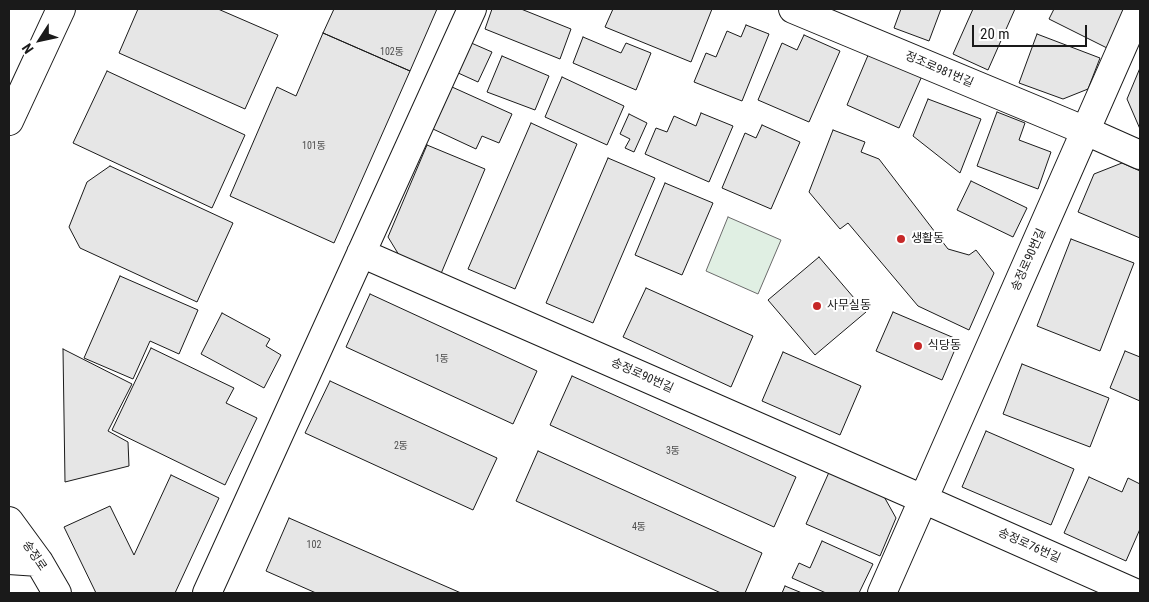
<!DOCTYPE html>
<meta charset="utf-8">
<style>
body{margin:0}
#map{position:relative;width:1149px;height:602px;overflow:hidden;background:#fff;font-family:"Roboto Condensed",sans-serif}
canvas{display:block}
.frame{position:absolute;inset:0;border:10px solid #1a1a1a;pointer-events:none}
.north{position:absolute;left:15px;top:15px;width:50px;height:50px;-webkit-text-stroke:4px #fff;paint-order:stroke;rotate:235deg;font-size:14px;font-weight:700;line-height:20px;text-align:center;color:#1a1a1a}
.north::after{content:'';display:block;margin:auto;width:18px;height:22px;background:#1a1a1a;clip-path:polygon(50% 0,100% 100%,50% 72%,0 100%)}
.scale{position:absolute;left:972px;top:25px;width:115px;height:22px;box-sizing:border-box;border:2px solid #1a1a1a;border-top:0;padding-left:6px;font-size:15px;line-height:18px;white-space:nowrap;color:#1a1a1a;-webkit-text-stroke:4px #fff;paint-order:stroke}
</style>
<div id="map">
<canvas width="1149" height="602"></canvas>
<div class="frame"></div>
<div class="north">N</div>
<div class="scale">20 m</div>
</div>
<script>
const c = document.querySelector('canvas').getContext('2d');
c.lineJoin = 'round';
function fill(path, color) { c.fillStyle = color; c.fill(path, 'evenodd'); }
const shape = rows => new Path2D(rows.map(r => 'M' + r).join(''));
function stroke(path, color, width, dash) { c.strokeStyle = color; c.lineWidth = width; c.lineCap = dash ? 'butt' : 'round'; c.setLineDash(dash || []); c.stroke(path); }
function write(font, color, halo, rows, align = 'center') {
  c.font = font + ' "Roboto Condensed","Noto Sans KR",sans-serif'; c.lineWidth = 4; c.setLineDash([]); c.textBaseline = 'middle'; c.strokeStyle = halo; c.fillStyle = color; for (const [text, x, y, turn = 0] of rows) {
    c.save(); c.translate(x, y); c.rotate((+turn || 0) * Math.PI / 180); c.textAlign = isNaN(turn) ? turn : align; if (halo) c.strokeText(text, 0, 0); c.fillText(text, 0, 0); c.restore();
  }
}
const green = shape([
 [728,217,781,240,758,294,706,271,728,217]
]);
fill(green, '#e0efe3');
stroke(green, '#6a6a6a', 1);
const building = shape([
 [138,9,218,9,278,35,245,109,119,53,138,9],
 [334,9,437,9,410,71,323,33,334,9],
 [492,9,521,9,571,29,560,59,485,29,492,9],
 [613,9,712,9,691,62,605,27,613,9],
 [901,9,941,9,929,41,894,28,901,9],
 [973,9,1015,9,988,70,953,54,973,9],
 [1054,9,1126,9,1107,48,1049,19,1054,9],
 [746,25,769,34,742,101,694,82,706,53,716,57,727,31,741,37,746,25],
 [323,33,410,71,334,243,230,196,277,87,296,96,323,33],
 [1037,34,1100,58,1088,89,1063,99,1019,83,1037,34],
 [804,35,840,51,809,122,758,100,782,43,797,50,804,35],
 [583,37,621,53,626,43,651,53,636,90,573,63,583,37],
 [469,42,492,52,478,82,456,72,469,42],
 [869,53,922,76,899,128,847,105,869,53],
 [502,56,549,76,535,110,487,92,502,56],
 [1140,68,1140,129,1127,99,1140,68],
 [107,71,245,135,212,208,73,143,107,71],
 [562,77,624,106,607,145,545,117,562,77],
 [452,87,512,114,499,143,482,136,476,149,433,129,452,87],
 [928,99,981,119,960,173,913,136,928,99],
 [997,112,1025,123,1019,140,1051,152,1038,189,977,166,997,112],
 [701,113,733,126,709,182,645,154,656,128,667,132,674,116,696,126,701,113],
 [629,114,647,123,634,152,625,148,630,139,620,134,629,114],
 [531,123,577,144,515,289,468,269,531,123],
 [762,125,800,142,771,209,722,188,745,133,756,138,762,125],
 [833,130,865,142,861,152,879,159,948,249,969,255,976,250,994,273,969,330,918,306,848,223,840,229,809,192,833,130],
 [427,145,485,169,440,276,402,260,388,237,427,145],
 [608,158,655,178,593,323,546,303,608,158],
 [1122,163,1140,171,1140,238,1078,212,1094,174,1122,163],
 [110,166,233,223,197,302,80,248,69,227,87,182,110,166],
 [971,181,1027,208,1013,237,957,210,971,181],
 [665,183,713,203,682,275,635,255,665,183],
 [1071,239,1134,263,1100,351,1037,326,1071,239],
 [819,257,866,312,815,355,768,300,819,257],
 [120,276,198,310,179,354,150,341,133,379,84,358,120,276],
 [646,288,753,336,731,387,623,337,646,288],
 [370,294,537,371,513,424,346,347,370,294],
 [893,312,959,340,942,380,876,351,893,312],
 [222,313,270,339,266,346,281,355,264,388,201,354,222,313],
 [151,348,234,388,226,403,257,418,225,485,112,430,151,348],
 [63,349,132,384,108,431,128,442,129,466,65,482,63,349],
 [1125,351,1140,357,1140,401,1110,388,1125,351],
 [783,352,861,386,840,435,762,401,783,352],
 [1022,364,1109,398,1090,447,1003,414,1022,364],
 [572,376,796,477,774,527,550,425,572,376],
 [330,381,497,458,473,510,305,433,330,381],
 [986,431,1074,469,1051,525,962,487,986,431],
 [538,451,762,553,745,593,721,593,516,501,538,451],
 [830,470,882,493,896,518,880,556,806,524,830,470],
 [171,475,219,498,175,593,96,593,64,527,110,506,134,555,171,475],
 [1089,477,1122,492,1128,478,1140,484,1140,529,1126,561,1064,533,1089,477],
 [289,518,461,593,316,593,266,571,289,518],
 [822,541,873,564,859,593,826,593,792,578,799,563,810,568,822,541],
 [785,586,802,593,782,593,785,586]
]);
fill(building, '#e6e6e6');
stroke(building, '#1a1a1a', 1);
const minor = shape([
 [793,9,1086,131,1140,155],
 [9,121,61,9],
 [361,253,923,499,1135,593],
 [9,521,39,562,57,593],
 [9,560,39,562],
 [207,593,472,9],
 [882,593,1139,9]
]);
stroke(minor, '#1a1a1a', 30);
stroke(minor, '#fff', 28);
for (const [x, y, r, color] of [
 [901,239,5,"#c62828"],
 [817,306,5,"#c62828"],
 [918,346,5,"#c62828"]
]) { const dot = new Path2D(); dot.arc(x, y, r, 0, 2 * Math.PI); c.fillStyle = color; c.fill(dot); stroke(dot, '#fff', 2); }
write('10px', '#4d4d4d', null, [
 ["102동",392,52],
 ["101동",314,146],
 ["1동",442,359],
 ["2동",401,446],
 ["3동",673,451],
 ["4동",639,527],
 ["102",314,545]
]);
write('12px', '#1a1a1a', '#fff', [
 ["정조로981번길",939,70,23],
 ["송정로90번길",1029,260,-66],
 ["송정로90번길",642,376,24],
 ["송정로76번길",1029,546,24],
 ["송정로",34,556,56]
]);
write('12px', '#1a1a1a', '#fff', [
 ["생활동",911,239],
 ["사무실동",827,306],
 ["식당동",928,346]
], 'left');
</script>
